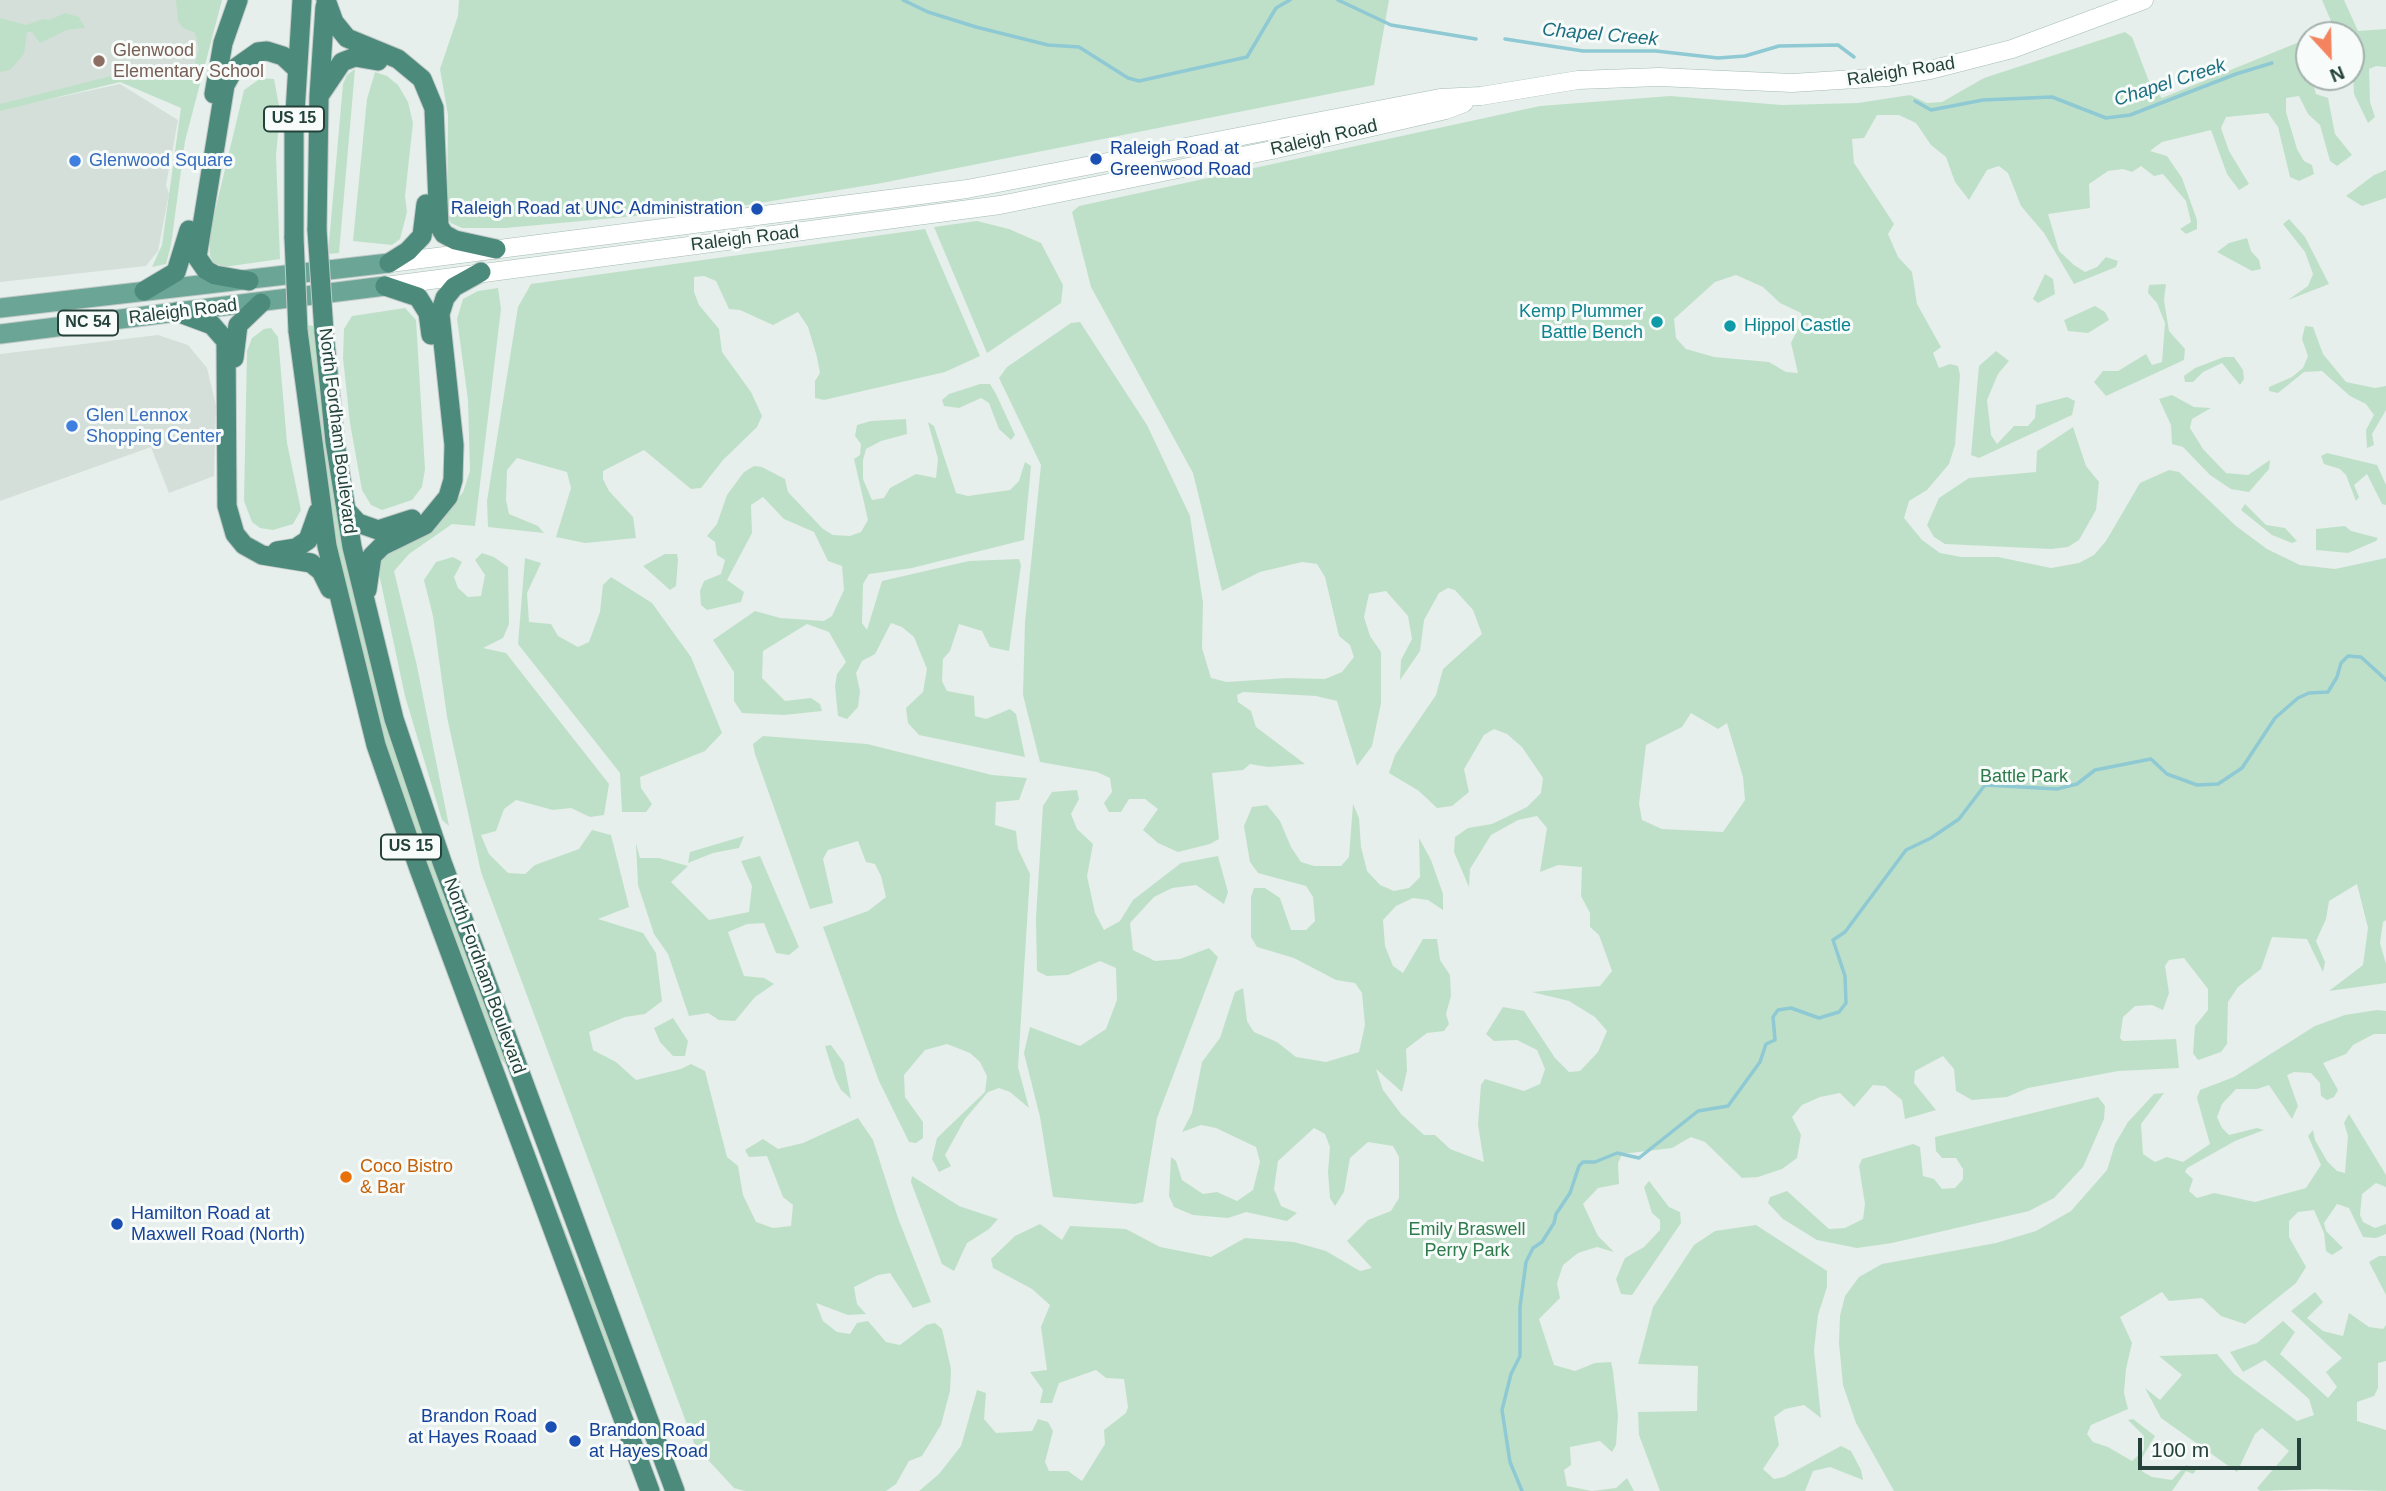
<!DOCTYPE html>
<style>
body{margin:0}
#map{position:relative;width:2386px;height:1491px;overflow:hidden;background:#e6efeb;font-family:Arial,sans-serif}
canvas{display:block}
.north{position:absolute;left:2295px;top:21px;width:70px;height:70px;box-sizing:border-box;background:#f7fbf9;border:2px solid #a3b1ad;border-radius:50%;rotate:158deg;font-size:19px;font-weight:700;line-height:28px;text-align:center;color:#24423a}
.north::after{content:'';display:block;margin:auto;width:24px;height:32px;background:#f4845f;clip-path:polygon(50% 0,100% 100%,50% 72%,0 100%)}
.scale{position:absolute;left:2138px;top:1438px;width:163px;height:32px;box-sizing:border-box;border:4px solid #24423a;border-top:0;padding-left:9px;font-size:21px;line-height:24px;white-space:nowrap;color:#24423a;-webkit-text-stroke:5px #f7fbf9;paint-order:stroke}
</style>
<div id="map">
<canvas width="2386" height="1491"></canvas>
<div class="north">N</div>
<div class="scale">100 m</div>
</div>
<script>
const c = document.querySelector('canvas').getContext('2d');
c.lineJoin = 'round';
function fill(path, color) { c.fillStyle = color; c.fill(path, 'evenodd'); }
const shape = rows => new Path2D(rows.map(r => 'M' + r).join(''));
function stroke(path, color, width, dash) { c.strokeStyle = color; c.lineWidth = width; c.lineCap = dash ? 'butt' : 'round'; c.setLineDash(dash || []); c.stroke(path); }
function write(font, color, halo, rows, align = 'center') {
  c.font = font + ' Arial,sans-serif'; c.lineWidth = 6; c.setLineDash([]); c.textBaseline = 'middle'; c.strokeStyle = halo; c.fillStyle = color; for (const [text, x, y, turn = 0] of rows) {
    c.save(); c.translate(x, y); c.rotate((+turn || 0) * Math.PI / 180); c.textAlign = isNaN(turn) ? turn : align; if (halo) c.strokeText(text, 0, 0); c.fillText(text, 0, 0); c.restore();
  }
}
fill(shape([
 [0,0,197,0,203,44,194,80,104,79,0,106],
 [120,84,178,120,166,185,169,194,158,251,146,266,0,282,0,110],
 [158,335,188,345,207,368,216,406,214,476,169,493,151,447,0,501,0,354]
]), '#d4dfda');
fill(shape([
 [176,0,222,0,185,141,171,245,166,264,152,267,162,245,181,108,120,82,0,111,0,104,111,76,187,69,194,66,199,49,195,33,183,28,178,21],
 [459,0,1389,0,1374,85,882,183,735,207,505,228,462,228,451,223,447,216,448,115,440,69,458,16],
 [2322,0,2344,0,2358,31,2386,29,2386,67,2376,66,2369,69,2370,102,2375,117,2368,123,2354,94,2351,35,2317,35,2334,28],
 [65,13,79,17,85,28,67,30,40,43,32,32,27,32,24,54,10,70,0,72,0,18,26,25,43,19,49,20],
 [2125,32,2132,37,2150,84,2162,98,2309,38,2309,77,2315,77,2313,84,2316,94,2328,98,2335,134,2352,155,2337,166,2330,161,2320,125,2308,114,2299,96,2286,98,2286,112,2297,149,2304,161,2312,165,2314,174,2299,181,2290,177,2278,127,2268,113,2226,117,2221,128,2229,151,2249,184,2239,190,2227,174,2211,130,2162,142,2150,151,2167,156,2182,178,2197,220,2197,229,2186,234,2180,229,2191,222,2186,201,2163,174,2154,176,2141,166,2132,172,2123,169,2108,171,2089,184,2090,208,2048,214,2059,251,2074,265,2085,272,2097,267,2106,257,2118,261,2116,267,2074,284,2044,233,2021,206,2008,173,1999,166,1987,170,1969,200,1955,182,1946,157,1931,145,1916,123,1899,115,1877,115,1864,138,1852,139,1854,163,1894,224,1888,234,1898,257,1912,272,1917,304,1941,347,1933,353,1939,368,1950,364,1958,366,1960,375,1955,445,1949,464,1927,490,1909,501,1904,518,1922,540,1940,553,1961,557,1998,557,2051,568,2079,563,2094,555,2106,541,2140,483,2169,470,2179,472,2236,526,2267,549,2300,565,2335,569,2386,558,2386,920,2383,922,2380,943,2386,964,2386,983,2329,991,2363,965,2368,928,2357,884,2329,901,2326,919,2316,941,2325,962,2323,972,2307,939,2272,937,2261,969,2238,987,2228,1002,2227,1044,2221,1052,2198,1060,2193,1053,2195,1026,2208,1010,2208,989,2184,958,2169,960,2165,966,2169,993,2163,1010,2152,1005,2135,1006,2123,1017,2120,1038,2123,1041,2176,1039,2179,1068,2118,1071,2028,1088,2007,1097,1972,1100,1956,1091,1954,1069,1943,1056,1915,1071,1914,1083,1936,1110,1905,1119,1902,1100,1885,1086,1873,1085,1854,1107,1840,1093,1820,1097,1802,1105,1792,1117,1801,1135,1797,1158,1782,1169,1758,1177,1742,1178,1705,1142,1691,1137,1672,1148,1622,1154,1618,1163,1619,1184,1598,1188,1583,1204,1598,1236,1614,1252,1597,1247,1578,1253,1563,1265,1557,1283,1560,1298,1539,1319,1554,1365,1575,1371,1595,1363,1611,1362,1613,1371,1618,1415,1616,1445,1612,1452,1600,1441,1570,1447,1571,1465,1564,1470,1567,1486,1592,1491,1616,1488,1627,1478,1634,1491,919,1491,939,1474,961,1446,977,1390,986,1393,984,1419,996,1433,1032,1431,1038,1419,1048,1422,1053,1431,1045,1462,1049,1471,1068,1471,1082,1481,1105,1444,1104,1430,1126,1413,1128,1407,1124,1379,1106,1378,1096,1370,1059,1383,1052,1403,1040,1403,1043,1390,1030,1372,1047,1370,1041,1327,1050,1305,1032,1289,993,1268,991,1259,1015,1236,1040,1224,1062,1240,1070,1226,1126,1229,1160,1247,1211,1257,1245,1238,1294,1242,1326,1251,1360,1271,1372,1268,1347,1241,1368,1220,1391,1211,1399,1198,1399,1157,1393,1146,1368,1142,1350,1158,1344,1192,1335,1206,1330,1198,1328,1172,1330,1147,1325,1134,1314,1128,1278,1161,1274,1189,1281,1206,1297,1213,1287,1221,1246,1212,1228,1218,1193,1215,1174,1207,1169,1196,1171,1157,1176,1161,1182,1180,1203,1194,1217,1192,1237,1201,1253,1190,1260,1162,1256,1147,1216,1128,1201,1125,1182,1132,1192,1113,1202,1062,1220,1038,1235,992,1243,988,1247,1021,1254,1032,1277,1042,1296,1057,1326,1062,1359,1052,1365,1025,1362,993,1355,983,1336,980,1294,958,1257,947,1251,937,1251,897,1254,888,1265,888,1280,898,1291,930,1306,930,1315,921,1313,897,1306,886,1258,873,1250,862,1244,826,1252,807,1267,805,1280,821,1291,847,1301,862,1314,866,1341,866,1349,857,1353,804,1359,818,1361,847,1367,871,1380,885,1394,891,1409,888,1420,877,1419,838,1431,860,1443,894,1443,910,1428,900,1413,898,1396,906,1383,920,1385,946,1393,966,1403,973,1423,939,1437,939,1440,960,1450,975,1451,996,1446,1014,1449,1024,1444,1031,1427,1033,1406,1049,1407,1071,1402,1092,1376,1069,1383,1090,1401,1114,1424,1135,1435,1135,1450,1149,1484,1162,1478,1125,1481,1085,1485,1079,1524,1091,1540,1084,1545,1069,1537,1050,1517,1040,1494,1041,1486,1034,1503,1007,1524,1011,1555,1058,1569,1072,1580,1071,1598,1052,1607,1031,1595,1017,1569,1001,1532,992,1600,986,1612,971,1599,935,1590,927,1590,913,1581,896,1582,867,1558,865,1540,872,1547,828,1537,816,1518,820,1491,835,1470,869,1469,887,1454,852,1455,837,1468,828,1492,824,1527,807,1541,793,1543,778,1522,747,1507,734,1494,729,1484,735,1464,769,1469,792,1452,806,1437,808,1419,791,1389,773,1395,755,1436,695,1443,669,1482,634,1473,610,1455,590,1448,588,1439,593,1424,620,1420,651,1400,680,1401,660,1412,639,1408,616,1386,591,1369,594,1364,617,1370,636,1381,652,1381,703,1372,746,1357,766,1337,701,1316,696,1243,692,1237,695,1238,702,1251,711,1256,727,1305,764,1268,767,1250,764,1243,770,1212,773,1219,839,1210,844,1178,852,1158,843,1143,830,1158,809,1145,799,1129,799,1121,812,1109,812,1104,803,1112,792,1110,778,1097,772,1040,762,1023,695,1025,622,1041,465,999,378,1007,367,1071,323,1080,322,1147,425,1190,516,1203,603,1202,648,1211,678,1227,682,1287,678,1325,679,1342,672,1354,657,1350,645,1339,636,1325,577,1317,564,1302,562,1260,572,1222,591,1193,473,1091,287,1072,212,1079,206,1540,106,1670,96,1782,105,1858,103,1910,95,1927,103,1942,102,1984,78],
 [1736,275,1763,287,1780,303,1801,313,1803,319,1791,343,1798,373,1786,372,1769,362,1714,357,1686,349,1676,338,1674,319,1715,282],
 [1691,713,1718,729,1727,723,1743,777,1745,800,1723,832,1662,829,1642,820,1639,804,1646,745,1682,727],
 [355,69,339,253,328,254,343,84,347,75],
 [375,72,387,76,398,85,408,102,413,123,405,196,407,212,400,239,392,245,353,241,367,99],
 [261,78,274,79,280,111,276,156,280,259,224,267,213,262,210,256,209,236,244,90],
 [2386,170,2386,198,2362,206,2346,196,2374,175],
 [2289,219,2305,237,2329,284,2288,300,2308,286,2313,274,2305,252,2283,224],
 [977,221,1009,229,1041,243,1063,285,1061,303,987,353,934,227],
 [925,229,980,356,945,372,824,400,815,398,815,381,820,373,817,357,808,327,798,312,773,325,740,310,729,309,716,281,704,276,694,277,694,292,699,305,719,329,722,352,751,392,762,416,757,427,723,460,701,488,691,489,644,450,603,471,603,479,609,491,633,517,636,538,585,543,556,537,571,488,567,472,517,458,507,470,506,500,509,514,538,526,544,533,488,527,487,501,518,307,531,284],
 [2247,238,2251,251,2259,260,2261,269,2252,271,2217,252,2229,243],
 [2045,274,2053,279,2055,294,2038,303,2033,299],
 [2166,284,2164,300,2169,331,2185,349,2184,360,2106,396,2094,382,2103,371,2118,371,2146,354,2152,365,2162,362,2165,323,2157,303,2148,293,2149,285],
 [498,288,501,309,475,526,452,524,409,554,394,571,417,666,449,826,442,820,405,696,378,569,384,555,391,550,430,534,463,492,470,471,468,400,457,319,463,299,478,291],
 [2095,306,2105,312,2109,320,2088,333,2068,331,2064,320],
 [405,308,416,320,425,469,422,487,412,500,382,510,371,505,362,490,350,423,343,358,344,329,352,316],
 [306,325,315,326,346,546,509,1068,494,1052,387,756,344,595],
 [2305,326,2313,327,2323,354,2346,382,2375,388,2386,386,2386,410,2372,434,2374,445,2367,448,2366,430,2374,415,2366,404,2350,396,2322,371,2304,372,2278,393,2269,391,2269,387,2292,377,2303,368,2308,356,2302,339],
 [271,328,278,337,287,443,301,510,293,524,273,530,260,528,252,522,244,501,247,351,252,338,264,329],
 [1996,351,2009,361,1998,374,1987,400,1991,435,1997,444,2014,426,2028,426,2035,418,2036,405,2067,397,2075,401,2072,415,1979,458,1971,455,1979,366],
 [2224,357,2234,357,2243,370,2244,379,2240,385,2222,363,2203,372,2193,382,2185,382,2184,376,2195,368],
 [980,384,990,384,996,394,1015,435,1011,440,999,429,989,403,981,398,959,408,944,406,942,400,949,394],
 [2172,395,2194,407,2211,408,2192,419,2190,428,2203,449,2226,473,2248,475,2270,460,2269,469,2249,492,2231,489,2210,475,2183,447,2172,444,2171,425,2159,399],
 [906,419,907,434,881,441,866,449,863,460,863,479,872,500,884,498,890,488,916,474,936,478,938,459,928,422,934,426,956,493,968,496,1010,490,1019,481,1025,462,1031,466,1024,540,912,568,869,574,863,584,862,623,867,630,882,581,969,561,1019,559,1021,565,1009,651,990,647,982,631,959,624,950,651,943,659,942,681,947,691,974,696,975,716,986,719,1010,709,1016,714,1025,757,919,735,908,723,906,708,923,692,927,669,914,637,902,627,891,623,875,654,862,661,856,673,860,691,858,707,847,719,838,716,835,686,837,674,846,662,829,632,807,624,763,651,762,678,785,701,811,698,820,704,822,711,784,715,742,713,734,701,734,672,713,640,755,611,780,618,824,621,832,616,844,590,842,566,828,561,814,532,784,519,763,497,751,505,752,533,727,580,744,592,741,602,707,610,701,605,700,591,704,581,721,574,725,560,717,555,715,542,707,536,717,524,727,495,744,472,754,466,762,467,785,479,788,492,823,529,833,535,850,536,861,532,868,520,854,459,860,455,861,444,855,436,857,425,871,421],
 [2073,427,2086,466,2099,482,2096,510,2079,540,2068,547,2051,549,1945,544,1934,537,1927,525,1939,498,1969,478,2036,472,2037,451],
 [2327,453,2377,465,2386,485,2386,505,2382,504,2367,474,2354,485,2359,497,2356,501,2346,475,2340,469,2324,464,2321,456],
 [2245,504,2266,525,2285,528,2297,541,2292,543,2272,535,2241,510],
 [2345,526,2351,531,2378,538,2376,541,2348,553,2316,550,2316,529],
 [482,553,494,557,508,567,509,624,503,638,483,648,506,653,609,784,604,815,590,817,571,808,553,810,516,800,504,809,496,831,481,835,489,854,508,873,525,874,535,865,579,849,592,830,611,835,629,907,598,919,643,933,656,953,662,1001,645,1014,625,1017,589,1032,593,1050,616,1062,636,1080,681,1069,691,1064,705,1071,727,1157,738,1166,743,1195,756,1222,773,1228,791,1226,793,1205,783,1197,767,1156,749,1157,745,1150,763,1139,778,1149,803,1143,858,1118,873,1140,898,1218,931,1302,913,1308,890,1273,878,1275,854,1287,857,1304,866,1314,848,1315,816,1303,823,1321,837,1332,850,1334,857,1323,868,1321,886,1342,900,1345,926,1325,935,1323,942,1329,951,1369,950,1391,941,1425,922,1456,909,1461,896,1484,886,1491,745,1491,734,1488,695,1446,481,872,447,717,433,616,424,580,436,562,453,557,462,562,454,577,458,588,468,597,481,596,485,575,475,560],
 [665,554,677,554,678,560,676,586,670,590,643,566],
 [525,558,541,563,527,593,529,622,551,624,558,636,578,647,589,642,600,612,603,585,611,577,652,603,691,657,722,733,705,751,640,777,641,788,652,804,646,812,622,812,620,773,518,644],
 [763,736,867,744,992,775,1027,778,1019,800,996,802,995,825,1016,831,1018,849,1030,874,1018,1067,1029,1108,1010,1092,999,1088,988,1092,965,1119,945,1155,951,1166,939,1172,932,1159,937,1138,985,1092,987,1076,980,1062,970,1053,947,1044,925,1050,904,1075,905,1097,923,1122,923,1138,916,1143,909,1142,879,1081,823,927,868,911,886,897,881,876,875,864,866,862,858,841,828,850,823,859,833,903,810,909,755,754,753,744],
 [1077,790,1079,799,1071,814,1077,829,1093,844,1087,876,1095,913,1104,930,1120,921,1133,900,1181,863,1218,856,1228,892,1224,904,1196,885,1172,888,1154,897,1130,923,1133,950,1155,961,1180,959,1209,948,1218,957,1157,1118,1143,1202,1135,1204,1053,1197,1040,1117,1024,1053,1030,1027,1080,1046,1106,1029,1117,1000,1116,968,1100,961,1068,975,1047,976,1037,971,1036,918,1043,806,1052,792],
 [744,836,739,848,713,853,688,863,690,852],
 [636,843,640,858,659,858,688,866,671,882,709,920,749,912,752,886,741,861,760,856,799,947,789,955,776,953,764,923,747,924,728,932,744,976,764,978,774,984,755,997,735,1021,719,1020,708,1013,689,1016,668,954,654,934,638,885],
 [2377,1010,2386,1011,2386,1034,2374,1034,2353,1045,2346,1054,2323,1063,2338,1090,2334,1097,2327,1100,2321,1096,2320,1083,2311,1073,2294,1072,2287,1075,2298,1106,2292,1119,2269,1085,2257,1089,2236,1089,2222,1104,2217,1117,2222,1128,2229,1135,2257,1128,2264,1130,2235,1141,2187,1168,2185,1172,2193,1179,2189,1191,2197,1198,2214,1193,2255,1202,2306,1188,2321,1165,2308,1136,2313,1130,2315,1140,2327,1161,2337,1171,2345,1173,2348,1136,2344,1123,2349,1114,2386,1175,2386,1187,2376,1183,2362,1194,2360,1215,2363,1222,2375,1228,2386,1224,2386,1234,2376,1238,2363,1237,2349,1208,2337,1204,2324,1223,2326,1231,2343,1248,2332,1255,2326,1251,2324,1233,2314,1210,2298,1212,2289,1221,2289,1237,2306,1267,2296,1283,2245,1324,2221,1316,2202,1298,2169,1301,2162,1292,2120,1317,2132,1343,2126,1369,2124,1393,2128,1409,2091,1425,2087,1434,2093,1442,2108,1447,2132,1461,2144,1450,2144,1436,2128,1420,2133,1419,2155,1436,2139,1463,2143,1472,2152,1477,2172,1480,2186,1465,2197,1469,2193,1474,2186,1471,2172,1491,1894,1491,1856,1423,1843,1385,1839,1343,1840,1316,1845,1296,1859,1277,1882,1264,1996,1243,2036,1231,2071,1211,2107,1170,2115,1144,2128,1122,2154,1094,2164,1093,2141,1124,2143,1154,2155,1162,2167,1157,2183,1162,2210,1144,2197,1098,2200,1090,2234,1077,2315,1026,2345,1015],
 [673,1018,688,1041,685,1056,673,1056,660,1042,654,1028],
 [831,1045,844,1063,851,1099,841,1090,835,1078,825,1046],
 [507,1079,582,1275,604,1314,637,1414,622,1399],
 [2098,1097,2105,1106,2104,1119,2083,1167,2054,1198,2029,1211,1892,1243,1857,1248,1817,1240,1783,1219,1768,1203,1770,1197,1787,1191,1829,1229,1845,1228,1863,1219,1865,1204,1859,1166,1862,1159,1913,1144,1920,1147,1923,1176,1934,1179,1942,1189,1955,1188,1963,1179,1963,1169,1956,1158,1942,1158,1936,1151,1935,1137],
 [912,1176,959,1206,998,1219,989,1229,967,1243,954,1271,942,1264,911,1182],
 [1649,1181,1669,1207,1680,1212,1681,1223,1632,1295,1621,1294,1616,1279,1625,1258,1644,1247,1660,1230,1660,1220,1652,1213,1644,1187],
 [1756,1225,1827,1271,1827,1287,1818,1315,1814,1350,1821,1418,1804,1405,1785,1409,1774,1417,1779,1445,1763,1469,1774,1479,1784,1477,1841,1446,1851,1451,1861,1470,1863,1480,1830,1467,1813,1471,1805,1491,1660,1491,1639,1435,1638,1412,1697,1411,1698,1366,1638,1364,1653,1307,1694,1245,1715,1231],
 [2379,1256,2386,1256,2386,1295,2369,1262],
 [2315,1292,2323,1302,2307,1318,2323,1331,2343,1336,2349,1313,2369,1327,2383,1329,2386,1325,2386,1361,2378,1363,2378,1388,2374,1396,2357,1402,2357,1421,2386,1430,2386,1491,2316,1489,2260,1491,2257,1488,2289,1451,2262,1428,2255,1434,2237,1472,2161,1418,2145,1388,2160,1400,2182,1375,2159,1356,2217,1354,2234,1374,2297,1421,2314,1415,2309,1399,2265,1360,2243,1372,2230,1352,2257,1343,2283,1321,2295,1332,2280,1354,2328,1398,2337,1387,2326,1372,2342,1358,2291,1311]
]), '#bfe0c8');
stroke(shape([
 [903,0,928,12,976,27,1048,45,1079,47,1128,78,1139,81,1247,57,1276,8,1290,0],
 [1338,0,1391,25,1476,39],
 [1505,39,1583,51,1656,51,1718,58,1745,56,1779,46,1838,45,1854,57],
 [1915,101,1931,110,1983,100,2052,97,2106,118,2130,115,2236,74,2272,63],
 [1522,1491,1510,1462,1502,1410,1511,1374,1520,1356,1520,1307,1526,1262,1533,1248,1542,1242,1554,1223,1556,1214,1570,1193,1579,1166,1583,1162,1595,1162,1617,1153,1639,1158,1698,1111,1728,1106,1760,1062,1766,1044,1775,1040,1773,1017,1778,1010,1791,1008,1819,1018,1839,1012,1846,1003,1845,976,1833,940,1845,932,1906,850,1931,838,1959,819,1985,785,2057,789,2077,784,2095,770,2151,759,2167,774,2197,785,2218,784,2242,768,2275,718,2298,698,2309,693,2328,692,2337,677,2341,663,2348,656,2361,657,2386,680]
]), '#8ec9d4', 3.5);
const secondary = shape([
 [390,263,967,189,1440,98,1481,96,1578,80,1659,77,1792,83,1887,77,1930,70,2012,49,2144,0],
 [385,286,1000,205,1272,150,1446,110,1464,103]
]);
const primary = shape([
 [0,308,389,263],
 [0,334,385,286]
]);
const trunk = shape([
 [326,0,334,22,347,38,398,59,422,79,434,108,439,226,444,234,455,240,496,249],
 [214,94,223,43,238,0],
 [319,96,342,62,355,57,378,61],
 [317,230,319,96,325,7],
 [294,238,294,129,302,0],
 [389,263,408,251,422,236,426,204],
 [249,281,215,275,206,270,197,257,225,85,234,69,258,52,267,51,283,56,297,69],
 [385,286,418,297,428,313,431,335],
 [144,291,176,272,189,230],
 [177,312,212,325,226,341,227,506,235,534,244,545,262,555,311,563,321,571,330,589],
 [298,331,327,546,376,745,419,869,650,1491],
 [324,332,335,442,352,547,394,719,442,862,675,1491],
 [234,358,238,325,261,303],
 [346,510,358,523,378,530,412,519],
 [277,551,296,548,308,540,318,512],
 [367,590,372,556,382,546,425,525,448,497,453,480,454,445,440,314,445,298,454,287,481,272]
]);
stroke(secondary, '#a4bbb3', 19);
stroke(primary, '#c2cac8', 21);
stroke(trunk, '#c2cac8', 21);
stroke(secondary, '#fff', 18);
stroke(primary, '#6aa596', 19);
stroke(trunk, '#4c8a7c', 19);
const trunkBridge = shape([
 [317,230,324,332],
 [294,238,298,331]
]);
stroke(trunkBridge, '#c2cac8', 21, []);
stroke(trunkBridge, '#4c8a7c', 19);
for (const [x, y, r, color] of [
 [99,61,7,"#8d6e63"],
 [1096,159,7,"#1a4fb4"],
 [75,161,7,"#3f7fe0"],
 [757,209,7,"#1a4fb4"],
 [1657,322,7,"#0f9aa8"],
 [1730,326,7,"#0f9aa8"],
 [72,426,7,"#3f7fe0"],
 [346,1177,7,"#e8710a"],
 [117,1224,7,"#1a4fb4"],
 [551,1427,7,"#1a4fb4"],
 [575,1441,7,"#1a4fb4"]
]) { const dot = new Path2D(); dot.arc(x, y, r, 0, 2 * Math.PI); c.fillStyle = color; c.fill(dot); stroke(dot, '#f7fbf9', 2.5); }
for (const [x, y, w] of [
 [294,119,60],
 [88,323,60],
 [411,847,60]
]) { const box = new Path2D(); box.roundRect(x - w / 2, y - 12.5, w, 25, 5); c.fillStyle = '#f7fbf9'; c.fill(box); stroke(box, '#24423a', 2); }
write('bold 16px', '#24423a', null, [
 ["US 15",294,119],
 ["NC 54",88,323],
 ["US 15",411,847]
]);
write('18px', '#785e54', '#f7fbf9', [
 ["Glenwood",113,51],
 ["Elementary School",113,72]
], 'left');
write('18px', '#24423a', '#f7fbf9', [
 ["Raleigh Road",1901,72,-9],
 ["Raleigh Road",1324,138,-13],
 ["Raleigh Road",745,239,-7],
 ["Raleigh Road",183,312,-7],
 ["North Fordham Boulevard",337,431,83],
 ["North Fordham Boulevard",484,976,70]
]);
write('18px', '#164399', '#f7fbf9', [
 ["Raleigh Road at",1110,149],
 ["Greenwood Road",1110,170],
 ["Raleigh Road at UNC Administration",743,209,"right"],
 ["Hamilton Road at",131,1214],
 ["Maxwell Road (North)",131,1235],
 ["Brandon Road",537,1417,"right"],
 ["at Hayes Roaad",537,1438,"right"],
 ["Brandon Road",589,1431],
 ["at Hayes Road",589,1452]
], 'left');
write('18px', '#366cbe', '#f7fbf9', [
 ["Glenwood Square",89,161],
 ["Glen Lennox",86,416],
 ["Shopping Center",86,437]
], 'left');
write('18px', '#0d838f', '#f7fbf9', [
 ["Kemp Plummer",1643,312],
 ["Battle Bench",1643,333],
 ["Hippol Castle",1744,326,"left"]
], 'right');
write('18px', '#2d7a4b', '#f7fbf9', [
 ["Battle Park",2024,777],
 ["Emily Braswell",1467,1230],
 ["Perry Park",1467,1251]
]);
write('18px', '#c56008', '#f7fbf9', [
 ["Coco Bistro",360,1167],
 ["& Bar",360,1188]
], 'left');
write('italic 19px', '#1c6f80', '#f7fbf9', [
 ["Chapel Creek",1600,35,5],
 ["Chapel Creek",2170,83,-18]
]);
</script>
